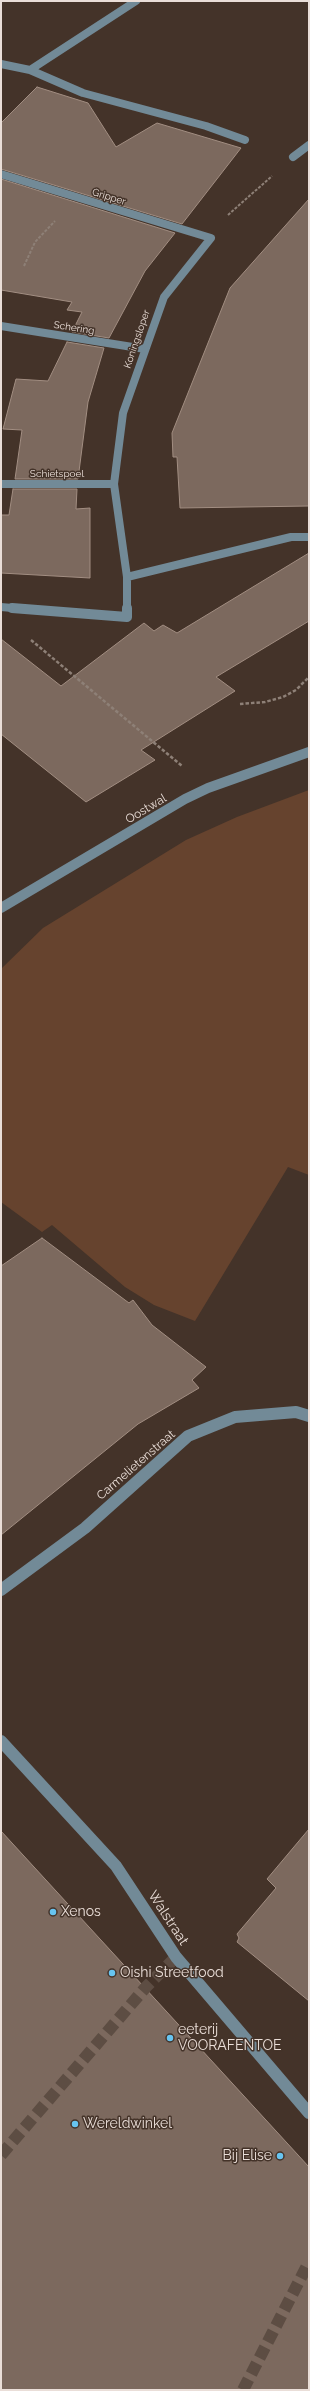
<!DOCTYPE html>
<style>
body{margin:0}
#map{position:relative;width:310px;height:2391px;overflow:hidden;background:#443329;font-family:Raleway,sans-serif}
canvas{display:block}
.frame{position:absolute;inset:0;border:2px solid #eaded8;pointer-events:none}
</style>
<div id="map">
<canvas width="310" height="2391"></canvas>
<div class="frame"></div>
</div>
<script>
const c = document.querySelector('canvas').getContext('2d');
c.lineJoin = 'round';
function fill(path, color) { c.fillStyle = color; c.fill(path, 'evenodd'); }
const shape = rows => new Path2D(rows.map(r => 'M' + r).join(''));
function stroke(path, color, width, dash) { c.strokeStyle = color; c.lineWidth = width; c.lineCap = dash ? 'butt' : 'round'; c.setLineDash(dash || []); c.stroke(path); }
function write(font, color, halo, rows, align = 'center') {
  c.font = font + ' Raleway,sans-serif'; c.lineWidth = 3; c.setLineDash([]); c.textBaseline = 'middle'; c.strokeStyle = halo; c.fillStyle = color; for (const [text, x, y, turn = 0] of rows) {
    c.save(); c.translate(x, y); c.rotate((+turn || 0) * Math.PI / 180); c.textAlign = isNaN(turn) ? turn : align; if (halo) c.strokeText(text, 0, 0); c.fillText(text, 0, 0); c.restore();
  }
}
fill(shape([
 [309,790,309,1175,288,1167,195,1321,154,1305,125,1287,52,1225,42,1232,1,1202,1,969,43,928,186,840,237,817]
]), '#66432e');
const building = shape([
 [37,87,88,103,116,147,157,123,241,148,182,224,1,169,1,123,37,87],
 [1,179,175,233,145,271,109,338,72,332,82,312,67,310,72,302,1,290,1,179],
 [309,199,309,506,180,508,177,457,173,457,172,433,230,288,309,199],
 [67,342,104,348,88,402,78,479,15,479,22,430,3,429,16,379,48,381,67,342],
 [13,489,77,489,76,509,90,508,90,578,1,573,1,515,9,515,13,489],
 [309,553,309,621,216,677,235,691,141,750,155,760,86,802,1,734,1,639,61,686,144,623,154,631,163,625,177,633,309,553],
 [42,1238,129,1303,133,1300,152,1325,206,1367,192,1380,199,1388,138,1424,1,1535,1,1266,42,1238],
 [309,1829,309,2001,237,1942,239,1938,237,1934,276,1888,267,1879,309,1829],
 [1,1831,309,2167,309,2390,1,2390,1,1831]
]);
fill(building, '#7c695e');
stroke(building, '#a28e82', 1);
stroke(shape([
 [1,2155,146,1987,176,1957],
 [243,2390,309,2262]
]), '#5d4d43', 12, [12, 6]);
stroke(shape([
 [228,215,272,176],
 [24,266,35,242,55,221]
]), '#8e8077', 2, [3, 1.5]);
stroke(shape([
 [31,640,182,766],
 [240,704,265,702,283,697,296,690,309,677]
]), '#8e8077', 2.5, [3.5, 2]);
stroke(shape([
 [1,64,30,70,136,1],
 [30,70,83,93,206,126,245,140],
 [293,157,309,145],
 [1,174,211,238,164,297,123,413,114,484,127,577,127,609],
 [1,326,145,349],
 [1,484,114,484],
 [127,577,291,537,309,537],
 [1,607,24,609]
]), '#728a97', 8);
stroke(shape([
 [12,608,127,617,127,608],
 [1,908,185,799,208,788,309,752]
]), '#728a97', 10);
stroke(shape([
 [1,1590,85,1528,188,1436,235,1417,296,1412,309,1416],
 [1,1741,116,1866,176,1957,309,2113]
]), '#728a97', 12);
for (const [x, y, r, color] of [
 [53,1912,4,"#67c4f0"],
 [112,1973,4,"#67c4f0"],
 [170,2038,4,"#67c4f0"],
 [75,2124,4,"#67c4f0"],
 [280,2156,4,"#67c4f0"]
]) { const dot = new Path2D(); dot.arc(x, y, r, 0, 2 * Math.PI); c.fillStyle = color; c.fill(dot); stroke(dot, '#443329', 1.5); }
write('10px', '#eaded8', '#443329', [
 ["Gripper",109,197,17],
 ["Schering",74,328,9],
 ["Koningsloper",137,339,-71],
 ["Schietspoel",57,474]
]);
write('12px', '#eaded8', '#443329', [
 ["Oostwal",146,809,-31],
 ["Carmelietenstraat",136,1465,-41]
]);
write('14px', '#eaded8', '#443329', [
 ["Xenos",61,1912],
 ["Oishi Streetfood",120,1973],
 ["eeterij",178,2030],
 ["VOORAFENTOE",178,2046],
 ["Wereldwinkel",83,2124],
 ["Bij Elise",272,2156,"right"]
], 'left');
write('14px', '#eaded8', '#443329', [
 ["Walstraat",168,1918,57]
]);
</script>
